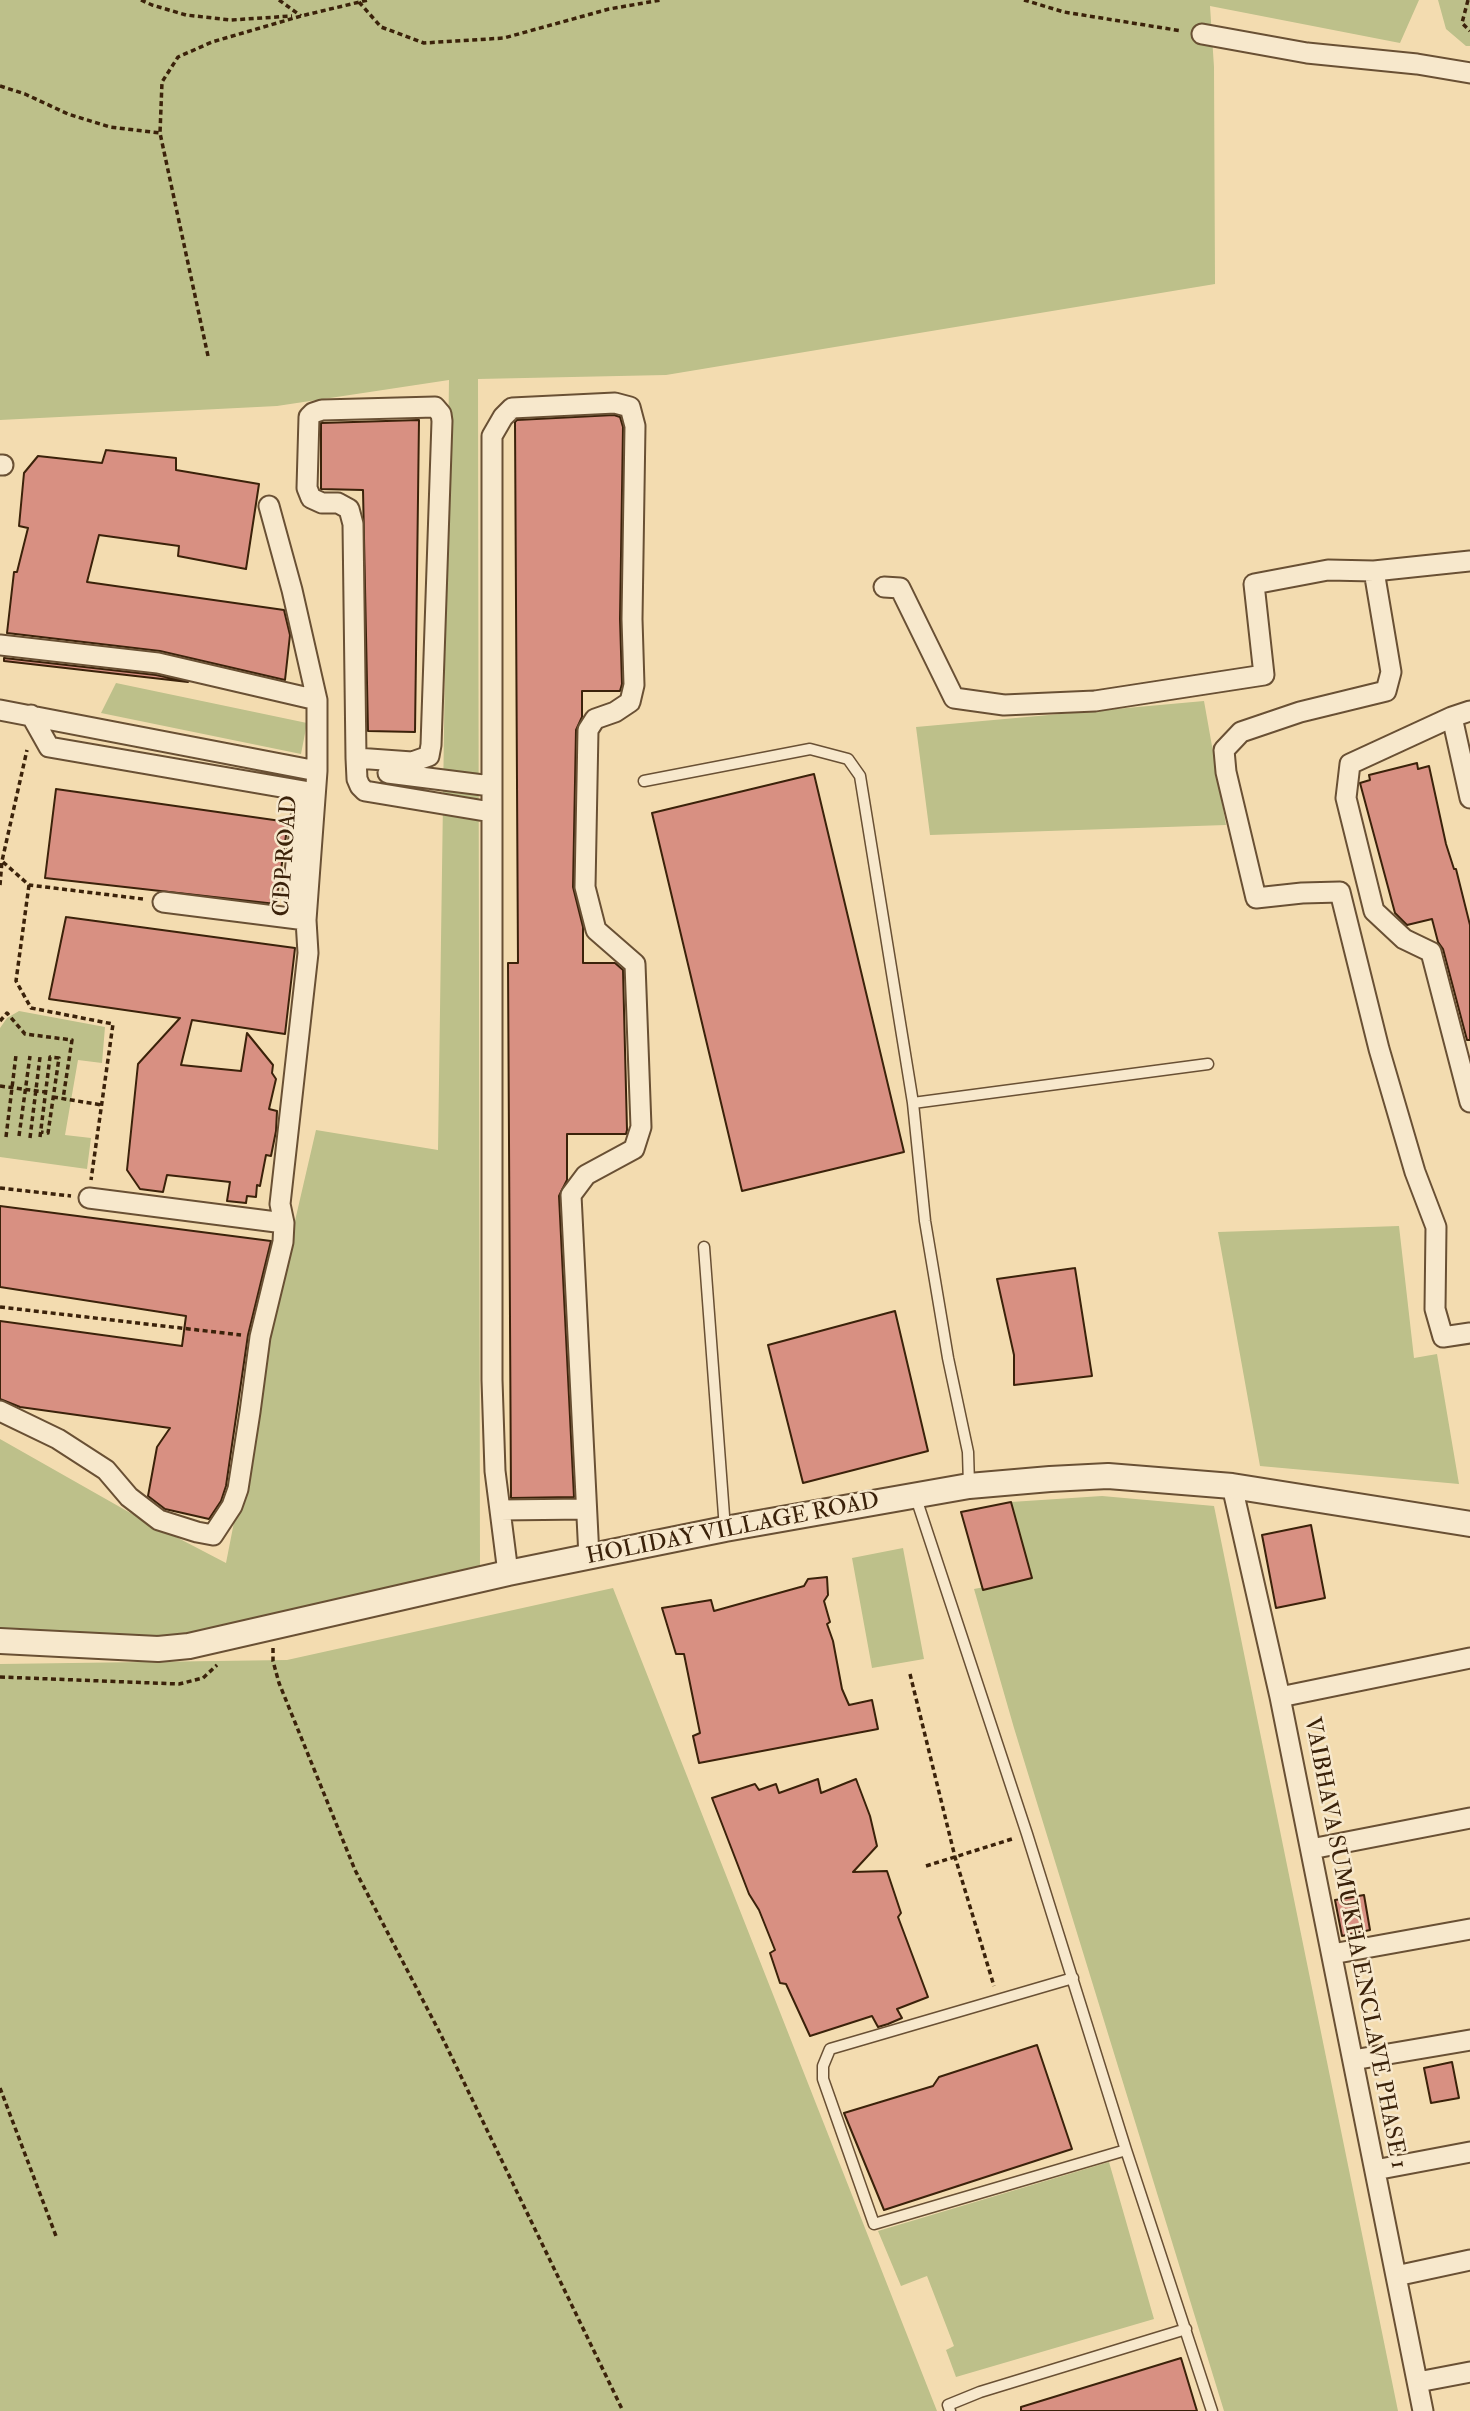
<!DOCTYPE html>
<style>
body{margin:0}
canvas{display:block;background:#f3dcb0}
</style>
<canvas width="1470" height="2411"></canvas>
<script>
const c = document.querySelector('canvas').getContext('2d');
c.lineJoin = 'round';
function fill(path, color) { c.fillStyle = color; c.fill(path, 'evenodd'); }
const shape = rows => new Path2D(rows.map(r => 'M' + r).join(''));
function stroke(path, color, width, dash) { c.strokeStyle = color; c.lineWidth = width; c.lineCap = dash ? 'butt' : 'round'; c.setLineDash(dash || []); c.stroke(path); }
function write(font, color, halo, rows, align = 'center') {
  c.font = font + ' "IM FELL Double Pica",serif'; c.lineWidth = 5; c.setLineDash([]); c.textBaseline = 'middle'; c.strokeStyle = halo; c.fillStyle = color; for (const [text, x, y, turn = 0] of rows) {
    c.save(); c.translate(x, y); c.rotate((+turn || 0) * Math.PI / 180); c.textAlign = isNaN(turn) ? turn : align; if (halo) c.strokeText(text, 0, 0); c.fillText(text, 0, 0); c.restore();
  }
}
fill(shape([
 [0,0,1419,0,1400,43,1210,6,1214,67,1215,284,666,375,478,379,480,1573,226,1641,0,1634,0,1439,134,1515,226,1563,282,1277,316,1130,438,1150,449,380,277,406,0,420],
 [1438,0,1470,0,1470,46,1466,46,1446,29],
 [116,683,307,723,301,754,101,713],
 [1204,701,1226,825,930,835,916,727],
 [19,1011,105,1027,102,1063,78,1060,65,1135,91,1138,87,1169,0,1157,0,1028,7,1018],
 [1399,1226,1414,1358,1437,1354,1459,1484,1260,1466,1218,1232],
 [1102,1496,1214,1506,1398,2411,1224,2411,1014,1728,974,1589,1031,1578,1011,1502],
 [903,1548,924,1659,872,1668,852,1558],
 [613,1588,937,2411,0,2411,0,1664,287,1660],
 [1109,2162,1154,2319,956,2377,946,2350,954,2346,927,2276,901,2286,878,2231]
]), '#bdc08a');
const building = shape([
 [614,415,620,417,623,427,620,619,622,684,620,691,582,691,582,717,576,730,573,887,583,927,583,963,615,963,623,970,627,1130,626,1134,567,1134,567,1180,559,1196,574,1497,511,1498,508,963,518,963,515,422,517,420,614,415],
 [419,420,415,732,368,731,363,490,321,489,321,423,419,420],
 [106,450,176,458,176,470,259,484,246,569,178,556,179,546,99,535,87,582,284,610,290,635,285,680,160,651,7,633,14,572,17,572,28,528,19,526,24,473,38,456,102,463,106,450],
 [4,658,156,675,188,682,4,661,4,658],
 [1417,763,1418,769,1429,766,1446,844,1454,869,1456,869,1470,925,1470,1040,1467,1040,1443,949,1438,942,1432,919,1407,925,1395,913,1360,783,1370,780,1369,775,1417,763],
 [814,774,904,1152,742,1191,652,813,814,774],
 [56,789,288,822,276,904,45,878,56,789],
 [66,917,295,948,285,1034,192,1020,181,1065,241,1071,247,1033,273,1065,272,1073,276,1079,269,1109,277,1111,276,1131,271,1156,266,1155,260,1186,257,1185,256,1197,247,1196,246,1203,227,1201,230,1182,167,1175,163,1192,140,1189,127,1170,138,1064,180,1018,49,999,66,917],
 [0,1206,271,1241,248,1335,226,1486,221,1501,209,1519,165,1509,148,1496,157,1447,170,1428,20,1407,0,1399,0,1321,182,1346,186,1316,0,1287,0,1206],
 [1075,1268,1092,1376,1014,1385,1014,1355,997,1279,1075,1268],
 [895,1311,928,1451,803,1483,768,1345,895,1311],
 [1011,1502,1032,1578,983,1590,961,1512,1011,1502],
 [1311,1525,1325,1598,1276,1608,1262,1535,1311,1525],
 [827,1577,828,1595,824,1601,830,1622,827,1624,833,1641,842,1689,849,1705,872,1700,878,1729,699,1763,693,1736,700,1733,684,1654,676,1654,662,1608,711,1600,714,1611,804,1586,808,1579,827,1577],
 [818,1779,821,1793,856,1779,870,1816,877,1846,853,1872,887,1871,901,1913,898,1917,928,1997,897,2009,902,2018,888,2024,878,2027,872,2016,810,2036,786,1984,780,1983,770,1953,775,1950,759,1910,749,1894,712,1798,755,1784,759,1790,776,1784,779,1793,818,1779],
 [1364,1895,1370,1930,1342,1936,1335,1900,1364,1895],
 [1037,2045,1072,2149,884,2210,844,2113,933,2086,939,2077,1037,2045],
 [1452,2062,1459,2098,1431,2103,1424,2068,1452,2062],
 [1181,2358,1197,2411,1021,2411,1021,2407,1181,2358]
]);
fill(building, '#d89082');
stroke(building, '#3b220a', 2);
const service = shape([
 [644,781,810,749,848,759,860,776,913,1103,925,1221,948,1358,968,1452,969,1485],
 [913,1103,1208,1064],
 [704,1247,725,1529],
 [915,1495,1027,1834,1126,2150,1212,2411],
 [1073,1978,830,2049,823,2066,823,2079,874,2224,1126,2150],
 [950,2411,948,2405,980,2392,1186,2329]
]);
const minor = shape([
 [1202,34,1307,53,1417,64,1470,73],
 [0,465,3,465],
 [269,506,292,590,317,700],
 [1374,571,1391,672,1386,691,1300,712,1241,732,1224,750,1226,772,1256,898,1302,893,1340,892,1379,1049,1415,1172,1436,1227,1435,1309,1443,1337,1470,1333],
 [884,587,900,588,954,698,1004,705,1095,701,1264,675,1254,584,1328,570,1374,571,1470,561],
 [0,645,158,663,317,700,317,771],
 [0,710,317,771,306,920,308,953,280,1204,284,1223,283,1242,260,1337,250,1412,238,1489,232,1506,213,1535,197,1532,159,1520,129,1497,106,1470,58,1439,0,1411],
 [1470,711,1452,717,1350,764,1346,798,1374,911,1404,939,1431,952,1470,1102],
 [31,715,49,747,304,791,293,891,304,916],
 [1452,717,1470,798],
 [356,758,412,762,429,756,431,745,442,421,441,414,435,407,322,410,313,413,309,417,307,488,311,498,322,503,338,503,349,509,353,524,356,758,357,779,360,786,365,791,491,812],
 [388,773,491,786],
 [163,902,306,920],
 [89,1198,284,1223],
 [1232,1486,1280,1697,1423,2411],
 [500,1510,586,1509],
 [508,1573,495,1471,492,1380,492,436,503,417,512,408,615,403,630,407,635,426,632,619,634,685,630,702,615,712,595,719,588,730,585,887,596,930,635,964,641,1127,634,1149,586,1175,571,1195,589,1557],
 [1280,1697,1470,1658],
 [1311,1849,1470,1818],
 [1332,1954,1470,1929],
 [1353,2060,1470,2040],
 [1375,2170,1470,2152],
 [1396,2276,1470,2260],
 [1418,2382,1470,2372]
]);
const tertiary = shape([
 [0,1641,158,1649,189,1646,508,1573,725,1529,969,1486,1050,1479,1108,1476,1232,1486,1470,1524]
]);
stroke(service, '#695034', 13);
stroke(minor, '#695034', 23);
stroke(tertiary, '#695034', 28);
stroke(shape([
 [141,0,152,5,186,15,231,20,292,16],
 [279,0,301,16],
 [1024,0,1064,12,1182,31],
 [1468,0,1462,23,1470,31],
 [359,2,381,27,424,43,504,38,609,9,661,0],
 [0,86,25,94,68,114,110,127,160,133],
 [208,356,160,133,162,82,178,57,212,42,301,16,368,0],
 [3,862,29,885,143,899],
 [0,885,2,861,27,750],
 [29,885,16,981,31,1008,113,1024,91,1180],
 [0,1021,7,1013,25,1034,72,1040,63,1099],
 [0,1086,45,1092],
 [53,1097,102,1105],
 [19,1136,30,1056],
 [6,1137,16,1055],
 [40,1137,50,1057,59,1058,48,1133,41,1132],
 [30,1138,40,1057],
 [0,1188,71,1196],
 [0,1307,241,1335],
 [273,1648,273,1661,279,1683,355,1870,441,2035,623,2411],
 [910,1674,955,1857,994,1986],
 [0,1677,179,1684,203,1678,217,1665],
 [926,1866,1012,1839],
 [0,2088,56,2236]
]), '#3b220a', 3.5, [5, 3.5]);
stroke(service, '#f7e8cc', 10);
stroke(minor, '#f7e8cc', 19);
stroke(tertiary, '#f7e8cc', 24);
write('23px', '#3b220a', '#f7e8cc', [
 ["CDP ROAD",287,856,-86],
 ["HOLIDAY VILLAGE ROAD",733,1530,-11],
 ["VAIBHAVA SUMUKHA ENCLAVE PHASE 1",1354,1943,79]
]);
</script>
